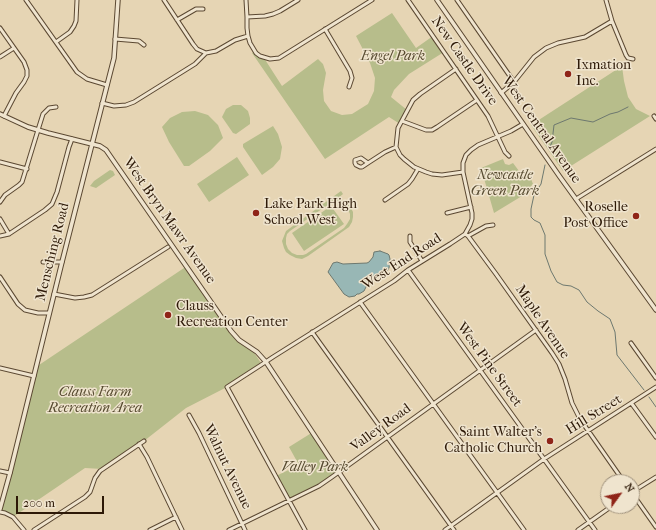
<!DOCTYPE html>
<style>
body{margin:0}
#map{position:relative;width:656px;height:530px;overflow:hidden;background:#e6d5b4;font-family:"IM FELL French Canon",serif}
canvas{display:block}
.north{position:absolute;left:600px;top:474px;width:40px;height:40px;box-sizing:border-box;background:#efe4ce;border:1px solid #a1937e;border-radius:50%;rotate:57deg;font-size:11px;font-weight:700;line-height:16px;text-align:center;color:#2d1907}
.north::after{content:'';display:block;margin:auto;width:14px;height:18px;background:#8f2418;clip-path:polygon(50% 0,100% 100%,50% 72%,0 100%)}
.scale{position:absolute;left:16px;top:496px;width:88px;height:18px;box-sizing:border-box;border:2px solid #2d1907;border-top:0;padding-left:5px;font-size:12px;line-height:14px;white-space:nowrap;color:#2d1907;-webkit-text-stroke:3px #efe4ce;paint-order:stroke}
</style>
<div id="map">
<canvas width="656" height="530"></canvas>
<div class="north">N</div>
<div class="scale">200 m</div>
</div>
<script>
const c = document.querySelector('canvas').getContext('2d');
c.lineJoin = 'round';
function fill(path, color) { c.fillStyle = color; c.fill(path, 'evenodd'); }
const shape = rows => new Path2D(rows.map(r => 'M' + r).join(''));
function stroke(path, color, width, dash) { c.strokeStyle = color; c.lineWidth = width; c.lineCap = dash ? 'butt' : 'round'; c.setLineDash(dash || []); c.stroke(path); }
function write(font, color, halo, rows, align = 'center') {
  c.font = font + ' "IM FELL French Canon",serif'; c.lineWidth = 3; c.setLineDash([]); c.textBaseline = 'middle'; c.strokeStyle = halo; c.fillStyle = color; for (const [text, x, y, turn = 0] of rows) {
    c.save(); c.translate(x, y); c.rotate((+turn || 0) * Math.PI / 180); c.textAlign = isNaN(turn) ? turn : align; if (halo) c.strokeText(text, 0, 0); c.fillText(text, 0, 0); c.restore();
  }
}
fill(shape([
 [392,13,416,48,433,36,444,52,409,74,394,90,391,97,407,110,400,124,389,117,325,159,252,53,255,51,264,58,282,86,318,59,323,64,326,73,323,90,324,101,331,111,342,115,352,114,368,104,374,91,375,78,370,63,356,36],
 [622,66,624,81,628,97,636,109,650,116,563,171,531,125],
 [233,105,241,105,248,111,250,118,250,124,236,134,233,133,222,117,226,109],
 [195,111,208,115,218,125,223,138,210,151,189,166,184,166,169,142,162,127,170,118,182,112],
 [273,126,278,134,282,147,280,159,273,167,262,175,243,147,243,144],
 [237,157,249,175,209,202,197,184],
 [503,159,505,164,509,165,513,163,525,179,531,179,533,184,522,196,494,213,481,168],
 [110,170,113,171,115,175,96,188,90,186,94,181],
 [341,191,343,194,337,199,341,200,346,203,350,206,353,212,353,217,352,222,349,227,308,256,302,259,296,258,290,255,286,252,284,248,282,241,286,231],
 [332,202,339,203,345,205,348,209,350,214,350,219,347,224,344,228,306,254,303,255,297,255,292,253,288,249,286,244,286,238,287,234,290,231],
 [331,206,344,224,304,251,292,233],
 [187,266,231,331,251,348,261,363,227,387,186,408,144,441,102,469,85,468,13,517,0,512,36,367],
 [313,432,339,472,319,486,289,501,276,476,299,465,289,447]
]), '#b7bd8b');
const water = shape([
 [380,251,388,254,389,255,390,259,389,268,387,271,376,277,367,285,364,291,359,294,357,294,355,296,349,297,344,294,328,272,333,263,337,262,343,264,367,263,369,262,373,257,374,252,380,251]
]);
fill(water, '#98b7b5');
stroke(water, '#6d786f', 1);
stroke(shape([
 [549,149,552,142,554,125,571,118,593,122,610,114,618,112,628,107],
 [545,165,541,184,534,195,531,209,531,217,534,220,540,223,545,235,545,254,551,271,557,282,563,285,571,286,579,290,587,302,598,311,610,319,615,332,617,355,644,390],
 [649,397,656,407]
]), '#6d786f', 1);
const minor = shape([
 [26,0,77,72,87,79,107,85],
 [164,0,193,44,197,49,206,53],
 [246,0,247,17,247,28,248,36,250,43,256,53,260,56,270,59,279,58,372,0],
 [408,0,488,116,505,152,509,156],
 [457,0,514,82],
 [606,0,612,21,626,55,628,58,633,59],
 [247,17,265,16,273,14,280,11,298,0],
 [177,20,196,9,203,9],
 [0,28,24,62,27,70,27,76,24,82,16,93,4,116],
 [325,29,350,71,352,78,349,87],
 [115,39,139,41,144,45],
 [56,42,70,32,74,26,76,21,77,0],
 [0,57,14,48],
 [456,69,420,94,413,100,398,128,396,147,400,155,404,159,414,167,426,172,432,174,442,175,463,172],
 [501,93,514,82,534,57,546,48,558,43,585,37,612,21],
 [102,103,114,106,126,105,134,102,195,64,206,53,216,51,235,40,248,36],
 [654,116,656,119],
 [402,121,426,130,432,130,437,127,477,100],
 [0,162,27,169],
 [368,163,362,167,360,167,356,165,355,163,355,160,361,158,368,163,385,152,396,147],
 [576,199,656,149],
 [385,200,408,184,412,179,418,169],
 [0,202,5,195,19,185,22,182,27,166,38,130,43,114,49,108,56,107],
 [447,213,471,207],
 [0,219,9,234],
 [465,234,468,236,496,274,552,353,559,364,565,379,572,403,580,419,624,482],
 [0,236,9,234,45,210,52,204,57,192,69,147,72,139],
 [410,236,410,242,422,261],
 [468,236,486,226,493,225],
 [43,262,62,262],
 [408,270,595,530],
 [0,277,18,304,25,310,38,313,49,313],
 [54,294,75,298,84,297,92,295,168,247],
 [360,302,524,530],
 [312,332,454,530],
 [631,343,656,378],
 [0,368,34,376],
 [632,404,656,437],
 [189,415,199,433,245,530],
 [139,444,147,457,182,530],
 [0,471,10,473],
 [632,492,656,477],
 [632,493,656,527],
 [0,512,5,513,13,517,24,530],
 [34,530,85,497,90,492,95,478,100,471,144,441],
 [150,530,176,517],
 [229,530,319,486,332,477,536,330],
 [305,530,227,387,261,365,273,357,394,281,408,270,450,244,465,234,470,225,472,219,472,213,463,172,463,163,466,155,471,150,478,145,511,131,523,124],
 [445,530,544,459,656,387],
 [578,530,612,506]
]);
const tertiary = shape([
 [437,0,560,177,656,310],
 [0,114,28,127,48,133,100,146,106,150,231,331,239,340,257,352,266,362,377,530],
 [0,509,10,473,62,262,114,58,118,0]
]);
stroke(minor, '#5b4832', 5);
stroke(tertiary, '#5b4832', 5.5);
stroke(minor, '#efe4ce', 3);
stroke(tertiary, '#efe4ce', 3.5);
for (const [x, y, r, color] of [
 [568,74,4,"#8f2418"],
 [256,213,4,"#8f2418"],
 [636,216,4,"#8f2418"],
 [168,315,4,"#8f2418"],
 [550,441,4,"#8f2418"]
]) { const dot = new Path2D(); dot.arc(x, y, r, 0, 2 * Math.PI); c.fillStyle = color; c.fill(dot); stroke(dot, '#efe4ce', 1.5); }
write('italic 14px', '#564a2f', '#efe4ce', [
 ["Engel Park",393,57],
 ["Newcastle",505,176],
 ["Green Park",505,192],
 ["Clauss Farm",95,393],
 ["Recreation Area",95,409],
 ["Valley Park",315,468]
]);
write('14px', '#2d1907', '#efe4ce', [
 ["New Castle Drive",464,61,55],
 ["West Central Avenue",541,130,55],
 ["West Bryn Mawr Avenue",169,221,55],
 ["Mensching Road",53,252,-76],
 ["West End Road",402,262,-33],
 ["Maple Avenue",542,322,56],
 ["West Pine Street",489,365,54],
 ["Hill Street",594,415,-32],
 ["Valley Road",381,428,-36],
 ["Walnut Avenue",227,467,64]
]);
write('14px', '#2d1907', '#efe4ce', [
 ["Ixmation",576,66],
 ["Inc.",576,82],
 ["Lake Park High",264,205],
 ["School West",264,221],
 ["Roselle",628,208,"right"],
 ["Post Office",628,224,"right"],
 ["Clauss",176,307],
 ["Recreation Center",176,323],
 ["Saint Walter's",542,433,"right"],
 ["Catholic Church",542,449,"right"]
], 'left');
</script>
